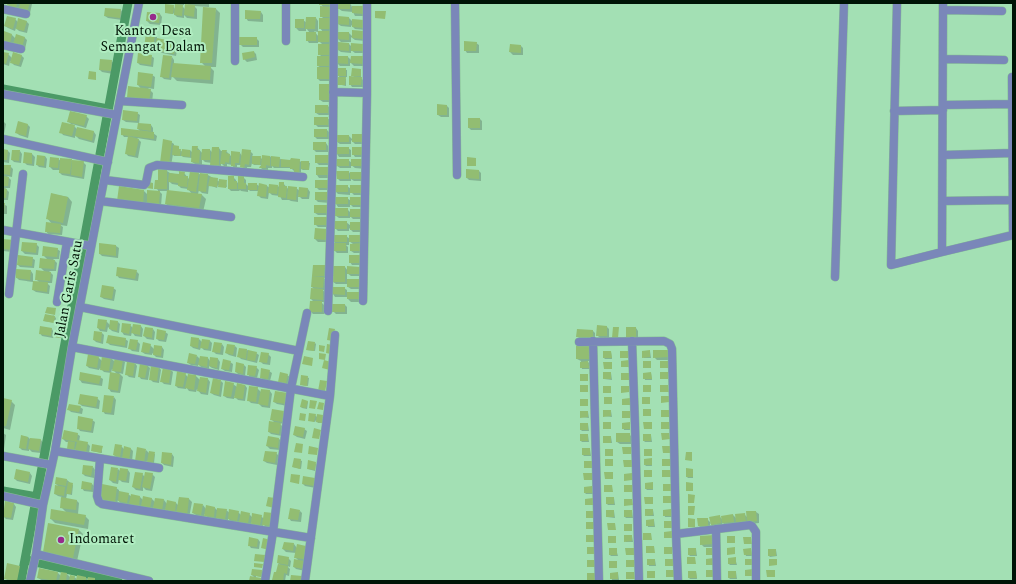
<!DOCTYPE html>
<style>
body{margin:0}
#map{position:relative;width:1016px;height:584px;overflow:hidden;background:#a3e0b4;font-family:Spectral,serif}
canvas{display:block}
.frame{position:absolute;inset:0;border:4px solid #001406;pointer-events:none}
</style>
<div id="map">
<canvas width="1016" height="584"></canvas>
<div class="frame"></div>
</div>
<script>
const c = document.querySelector('canvas').getContext('2d');
c.lineJoin = 'round';
function fill(path, color) { c.fillStyle = color; c.fill(path, 'evenodd'); }
const shape = rows => new Path2D(rows.map(r => 'M' + r).join(''));
function stroke(path, color, width, dash) { c.strokeStyle = color; c.lineWidth = width; c.lineCap = dash ? 'butt' : 'round'; c.setLineDash(dash || []); c.stroke(path); }
function write(font, color, halo, rows, align = 'center') {
  c.font = font + ' Spectral,serif'; c.lineWidth = 4; c.setLineDash([]); c.textBaseline = 'middle'; c.strokeStyle = halo; c.fillStyle = color; for (const [text, x, y, turn = 0] of rows) {
    c.save(); c.translate(x, y); c.rotate((+turn || 0) * Math.PI / 180); c.textAlign = isNaN(turn) ? turn : align; if (halo) c.strokeText(text, 0, 0); c.fillText(text, 0, 0); c.restore();
  }
}
fill(shape([
 [9,3,31,3,32,4,30,13,22,12,19,8,18,10,11,8,8,5],
 [175,3,184,3,184,5,181,5,185,9,189,6,186,3,209,3,209,7,194,6,197,9,197,19,187,18,184,15,184,18,177,17,173,13,173,14,167,13,166,12,173,6,175,9,178,6],
 [320,3,333,3,333,31,330,31,333,34,332,68,329,68,332,71,332,81,320,81,318,79,321,68,318,66,322,57,319,54,323,45,318,40,318,43,309,43,307,40,310,33,306,28,306,31,299,31,296,28,296,20,303,20,307,23,316,18,318,21,318,32,314,31,319,37,323,32,320,28,324,19,321,16,323,7],
 [339,3,350,3,352,7,363,7,366,16,355,16,353,12,342,11,339,9],
 [216,9,220,13,216,67,210,67,214,71,213,84,177,81,172,76,171,80,164,79,161,76,172,57,174,60,174,64,205,66,201,62],
 [121,10,123,13,122,20,108,18,105,16],
 [261,12,263,15,263,22,248,21,246,18],
 [160,14,162,17,161,25,150,24,147,21],
 [349,18,353,22,353,20,366,30,355,29,351,25,351,27,341,26,338,24],
 [15,19,18,22,26,21,29,24,27,33,19,31,16,28,15,31,8,28,5,26],
 [4,33,12,35,16,39,24,37,27,40,25,49,17,47,13,43,12,46,3,43],
 [349,33,353,37,366,35,366,41,355,40,351,37,351,42,341,42,338,39],
 [154,35,157,37,157,39,176,42,178,45,176,56,158,52,156,50,155,52,147,51,145,49],
 [256,38,259,41,259,47,243,47,240,44],
 [476,43,479,45,479,53,467,53,465,50],
 [349,44,352,47,363,45,365,53,355,53,351,50,351,53,341,52,338,50],
 [521,46,523,48,523,55,513,55,510,52],
 [254,52,256,54,257,60,247,62,244,59],
 [3,53,8,54,12,58,21,55,24,58,21,67,14,65,10,61,9,66,3,64],
 [151,56,154,58,153,67,140,65,138,63],
 [348,57,352,61,362,57,365,60,364,66,354,66,350,62,350,66,340,66,337,63],
 [111,61,114,63,113,74,102,72,100,70],
 [338,69,347,70,347,77,344,77,346,79,346,86,337,84,340,78,338,75],
 [361,70,361,78,364,81,364,87,352,87,350,84,355,78,352,75],
 [152,75,155,77,154,89,148,88,153,93,152,103,138,85],
 [328,85,331,87,331,102,323,102,320,100],
 [328,106,331,109,331,115,319,115,316,113],
 [447,106,449,108,449,117,441,117,438,115],
 [137,113,140,115,139,124,151,125,153,128,153,133,157,136,156,141,137,138,141,142,138,158,128,156,126,153,129,137,124,137,122,134,141,132,138,129,139,123,126,122,123,120],
 [86,116,89,119,86,128,72,124,78,130,94,132,96,135,94,143,79,139,75,135,75,138,63,135,61,132,73,126,68,121],
 [327,118,330,120,330,127,318,127,315,124],
 [480,119,482,121,482,130,471,130,469,128],
 [3,121,6,124,4,134,3,134],
 [19,122,28,125,30,127,28,138,19,135,17,133],
 [315,130,327,130,330,133,330,139,317,139,315,137],
 [353,135,367,144,355,144,351,140,351,144,340,144,337,142,349,136,353,140],
 [171,142,174,144,174,146,178,147,179,150,183,152,190,150,193,153,197,147,203,154,210,150,213,153,219,148,221,151,226,151,232,157,240,153,242,156,250,151,253,154,252,157,260,157,263,160,270,156,272,159,279,158,282,160,299,160,301,162,310,163,309,170,303,170,301,169,301,176,294,171,291,168,274,168,272,166,272,168,268,168,268,171,263,170,260,167,261,165,254,165,252,163,251,167,247,167,247,170,244,169,241,165,237,165,237,168,234,168,232,165,227,164,227,167,224,166,221,163,221,167,214,167,212,164,212,163,205,162,202,159,202,165,195,164,192,162,192,158,183,157,181,155,181,156,174,156,173,154,171,166,163,165],
 [326,143,328,146,328,152,316,152,314,150],
 [337,148,348,148,351,150,351,157,339,157,337,154],
 [353,148,367,157,355,157,353,154],
 [3,150,8,151,10,153,9,163,3,162],
 [20,151,22,154,21,163,14,162,12,160],
 [25,153,32,154,35,157,34,166,27,165,24,162],
 [45,156,47,159,46,168,39,167,37,165],
 [328,156,331,165,319,165,316,162],
 [58,159,61,161,71,160,73,162,83,162,86,165,84,179,62,175,60,173,60,170,53,170,50,167],
 [348,160,352,163,352,160,366,169,355,168,351,165,351,168,340,168,337,166],
 [3,166,10,166,13,169,12,177,7,176,11,180,10,188,5,188,9,192,8,200,3,200],
 [317,168,329,168,331,178,319,178,317,175],
 [167,171,170,173,180,175,184,173,189,179,198,173,201,175,208,175,220,182,226,181,227,187,218,185,217,188,209,185,208,194,202,193,199,190,198,194,202,195,206,199,203,212,170,208,166,204,168,191,159,191,162,194,161,206,146,208,122,205,144,191,148,195,158,192,158,190,155,188,159,181],
 [169,181,172,184,178,185,181,188,188,189,192,194,169,192],
 [479,171,481,173,481,181,469,180,467,178],
 [349,172,351,175,351,173,365,181,354,181,351,179,351,181,340,181,338,179],
 [233,177,236,180,236,182,239,183,243,177,246,180,246,184,249,187,256,184,259,186,267,186,270,188,278,186,280,188,283,183,289,190,296,188,300,191,308,189,310,192,309,199,302,199,298,195,298,202,291,201,289,200,282,200,280,196,272,195,269,192,268,199,261,198,258,195,259,191,250,191,248,189,248,192,241,191,240,190,239,191,231,191,229,189,231,189],
 [328,181,331,190,319,190,316,187],
 [347,186,351,189,362,186,365,195,354,195,350,191,350,195,338,194,336,192],
 [328,193,330,203,318,202,316,200],
 [52,194,68,197,72,202,67,226,60,225,63,227,62,235,48,234,46,231,52,224,47,218],
 [336,198,347,198,351,201,362,198,365,207,353,207,350,204,350,207,338,207,336,204],
 [3,204,7,206,7,214,3,214],
 [327,206,330,215,318,215,315,213],
 [347,209,351,213,362,210,365,219,353,219,350,216,350,218,339,218,336,216],
 [315,218,330,227,318,227,315,224],
 [346,222,351,226,362,223,365,232,353,232,349,228,349,231,338,231,335,228],
 [316,229,329,242,318,242,315,239],
 [335,236,346,236,350,239,362,236,365,253,354,253,351,251,353,244,349,241,349,245,346,245,348,247,348,253,337,253,334,250],
 [3,240,13,241,12,252,3,251],
 [36,244,39,247,38,255,25,254,22,251],
 [100,244,116,246,119,248,118,258,102,256,100,254],
 [57,249,60,251,59,259,53,259,57,263,56,271,49,271,53,275,52,283,47,283,50,286,49,294,36,292,33,290,39,282,36,279,45,272,40,267,48,260,43,255],
 [350,256,364,265,352,265,350,262],
 [32,258,35,260,34,268,20,267,18,265],
 [314,266,325,266,327,269,327,278,324,278,326,281,326,290,323,290,325,293,325,302,321,302,324,305,324,314,313,314,310,311,314,302,311,299,315,290,312,287],
 [345,267,348,271,360,268,362,276,351,276,347,273,347,280,360,280,362,289,351,289,348,287,348,284,336,284,333,282],
 [31,271,33,274,33,282,34,282,19,280,17,278],
 [136,271,139,274,138,281,119,278,117,275],
 [113,288,116,290,114,301,104,299,101,297],
 [344,288,347,290,347,293,360,293,362,302,351,302,348,299,348,297,335,297,333,294],
 [345,305,347,307,347,314,336,314,333,311],
 [53,315,56,318,55,323,44,321,52,317],
 [106,321,110,325,111,321,118,322,120,324,119,333,112,331,108,327,107,332,100,331,98,328],
 [130,325,133,328,141,326,143,329,142,337,135,336,132,332,131,336,124,335,122,332],
 [607,327,609,329,609,338,600,338,597,335],
 [636,328,638,331,638,340,629,340,627,337],
 [52,329,53,331,61,331,62,338,55,337,54,336,53,338,42,336,40,333],
 [153,329,155,332,154,340,147,339,144,336],
 [593,331,595,333,595,340,580,339,577,336],
 [165,332,168,334,166,342,159,341,157,339],
 [102,333,104,335,103,344,96,342,94,340],
 [125,339,128,341,127,348,110,345,107,342],
 [199,339,202,342,210,341,212,343,211,351,204,350,201,347,200,350,193,348,191,346],
 [137,341,140,344,139,352,132,351,129,348],
 [315,343,316,344,315,351,307,350],
 [222,344,224,347,223,355,216,354,213,351],
 [150,345,154,349,155,346,162,347,164,350,163,358,156,357,152,353,152,355,145,354,142,352],
 [235,346,237,348,236,357,229,355,226,353],
 [589,346,591,349,592,361,587,361,589,363,589,369,582,369,581,361,577,359],
 [247,350,256,353,259,355,257,363,241,359,239,357],
 [650,351,651,358,644,358,643,357],
 [668,351,670,353,671,360,657,360,654,357],
 [611,352,612,359,605,359,604,358],
 [268,354,271,357,270,365,263,364,260,361],
 [197,356,200,359,208,358,210,361,218,359,220,362,219,370,212,368,209,366,209,369,202,368,198,364,198,366,191,365,188,363],
 [98,357,102,361,111,358,115,362,123,360,125,362,123,374,119,373,123,377,120,393,111,392,109,389,111,373,104,372,100,368,99,370,89,368,87,366],
 [112,369,117,374,111,373],
 [230,362,233,364,232,372,225,371,222,369],
 [135,363,137,366,135,378,129,377,126,374],
 [147,365,150,368,148,380,141,379,139,376],
 [244,365,246,367,245,376,238,374,236,372],
 [159,367,161,370,159,383,153,382,150,379],
 [256,367,259,370,257,378,250,377,248,374],
 [171,370,173,372,171,385,164,384,161,381],
 [269,371,272,373,270,381,264,380,261,378],
 [611,373,612,380,604,379],
 [651,373,652,380,645,380,644,374],
 [185,374,188,377,189,375,196,376,200,380,208,379,210,382,208,395,201,394,197,389,196,392,189,391,186,387,186,389,178,388,176,386],
 [287,375,290,377,289,385,282,384,279,382],
 [302,376,309,378,308,386,301,385],
 [100,377,103,379,102,386,82,383,80,380],
 [221,381,223,383,221,397,214,395,211,393],
 [233,384,237,387,245,385,247,388,245,401,238,400,234,396,234,399,227,398,224,396],
 [257,388,261,392,270,391,272,394,270,408,262,407,258,403,258,404,251,403,248,400],
 [276,392,288,406,277,404,274,402],
 [114,397,116,400,114,415,105,414,103,411],
 [97,398,100,401,99,409,82,406,79,403],
 [3,399,11,401,15,405,10,430,3,428],
 [307,401,308,402,307,409,302,408,301,407],
 [80,407,83,409,82,414,71,412,69,410],
 [611,411,612,417,604,416],
 [284,412,286,415,284,424,279,423,283,427,282,436,271,434,269,432,275,423,272,420],
 [588,412,589,418,581,417],
 [315,415,318,418,323,416,324,417,323,423,318,423,316,420,315,422,309,420],
 [92,420,95,422,93,433,80,431,78,428],
 [629,423,630,430,624,430,623,424],
 [588,424,589,431,582,431,581,430],
 [304,429,307,431,305,439,297,437,294,435],
 [3,433,6,435,4,449,3,449],
 [77,434,80,436,79,442,87,443,90,446,89,454,79,453,75,449,75,450,69,449,69,442,66,442,63,439],
 [629,434,632,437,632,444,620,444,617,442],
 [588,435,589,442,582,442,581,441],
 [651,435,652,442,645,442,644,441],
 [22,436,28,437,31,440,41,440,43,443,41,453,32,452,29,449,29,451,22,450,20,448],
 [269,437,279,439,282,441,280,450,270,449,267,446],
 [611,437,612,443,604,443],
 [121,446,124,449,131,449,133,451,132,462,116,457,114,455],
 [102,447,102,453,92,451],
 [590,449,591,456,584,456,583,455],
 [146,450,149,453,155,454,154,463,149,463,147,461,146,464,138,463],
 [276,453,279,456,277,465,267,463,264,461],
 [172,454,174,457,173,467,164,465,162,463],
 [295,459,302,461,301,469,293,467],
 [651,459,652,466,646,466,645,465],
 [315,463,316,464,315,471,308,469],
 [93,467,95,470,94,478,85,476,83,474],
 [118,469,121,472,128,470,130,473,129,483,122,482,119,479,118,484,113,483,110,480],
 [693,470,693,478,688,478,687,477],
 [30,473,32,476,30,484,17,481,15,479],
 [142,474,145,477,152,474,155,477,152,491,146,490,143,487,143,491,136,490,133,487],
 [314,479,316,488,305,486,303,484],
 [67,480,73,485,72,495,67,494,66,499,77,501,79,503,78,514,85,516,89,520,88,529,55,523,51,519,66,512,61,507,62,497,58,496,55,494,59,487,56,484],
 [83,482,92,484,94,486,93,492,84,491,82,488],
 [652,483,653,490,647,490,646,489],
 [592,487,593,494,586,494,585,493],
 [116,488,119,490,119,492,128,494,132,497,132,495,140,497,143,500,151,498,155,502,164,500,167,504,176,503,178,505,179,498,189,499,192,502,189,518,169,513,165,509,165,512,156,510,153,507,153,510,144,508,142,505,141,508,133,507,130,503,130,505,121,504,118,500,117,504,103,502,100,499],
 [614,498,615,505,608,505,607,504],
 [6,503,14,504,16,507,13,520,6,519,3,516],
 [203,505,206,509,215,508,218,511,226,510,230,513,238,512,241,515,249,514,253,518,261,516,273,528,266,527,263,524,263,527,254,526,251,522,251,525,243,524,240,521,239,523,231,522,228,518,228,522,220,520,216,517,216,519,208,518,204,514,204,517,196,515,193,513],
 [653,510,654,516,647,516,646,515],
 [670,510,672,517,665,517,664,511],
 [300,511,302,513,301,522,291,521,289,518],
 [614,511,615,518,607,517],
 [632,511,633,518,626,518,625,517],
 [748,512,756,512,759,514,759,523,740,525,736,521,736,524,726,526,722,522,723,526,714,527,710,523,710,528,701,528,699,526,707,519,711,523,719,516,723,520,733,515,737,519,744,514,748,518],
 [654,520,655,527,648,527,647,521],
 [79,530,83,534,77,561,44,551],
 [632,536,633,542,626,542,625,541],
 [714,536,717,547,704,547,701,544],
 [258,539,260,542,259,549,251,548,249,545],
 [294,544,306,561,303,561,306,565,305,571,296,569,294,567,299,561,295,557,296,553,286,552,283,549],
 [616,549,618,556,611,556,610,555],
 [696,549,697,556,690,556,689,555],
 [751,549,752,556,746,556,744,550],
 [776,550,777,556,770,557,769,556],
 [288,558,291,561,290,567,287,566,290,569,289,576,286,575,285,581,275,581,273,579,281,566,278,563],
 [735,558,737,565,730,565,729,564],
 [648,560,655,560,656,566,649,566],
 [19,567,22,570,19,581,8,581,5,578],
 [262,571,262,577,256,576,256,578,261,579,262,581,250,581,255,578,252,575],
 [696,572,697,579,690,579,689,578],
 [736,572,737,579,730,579,729,578],
 [58,573,61,576,67,574,70,577,74,577,77,579,86,578,88,580,94,579,96,581,43,581,38,578],
 [618,573,619,580,612,580,611,574]
]), '#0003');
stroke(shape([
 [3,89,108,109],
 [3,491,37,497],
 [27,560,118,581],
 [21,581,128,3]
]), '#4b9a66', 9);
fill(shape([
 [8,3,17,3,16,8,7,5],
 [20,3,30,3,27,12,19,9],
 [319,3,331,3,331,5,319,5],
 [338,3,350,3,350,9,338,9],
 [165,4,174,5,173,14,165,13],
 [175,4,183,5,182,16,174,15],
 [185,4,195,5,194,17,184,15],
 [320,6,331,7,331,17,320,17],
 [352,6,364,6,363,14,352,13],
 [203,7,216,8,212,63,200,63],
 [105,8,121,9,120,18,104,16],
 [245,10,261,11,260,19,245,19],
 [375,11,386,11,385,19,375,18],
 [147,12,160,13,159,23,146,21],
 [7,16,16,18,13,29,4,26],
 [338,16,349,17,349,25,337,24],
 [306,17,316,17,315,29,305,29],
 [18,18,27,21,24,31,16,29],
 [319,18,331,18,331,29,319,29],
 [295,19,304,19,304,28,295,28],
 [352,19,364,20,364,28,352,27],
 [352,30,364,31,363,39,352,38],
 [4,31,12,34,10,44,3,43],
 [318,31,331,31,331,42,318,42],
 [146,32,155,34,153,50,144,49],
 [306,32,316,32,316,41,306,41],
 [337,32,349,32,349,40,337,39],
 [16,34,25,37,22,47,13,45],
 [239,37,257,37,257,45,239,45],
 [157,38,176,42,174,54,154,50],
 [464,41,477,42,476,51,464,51],
 [338,42,349,43,349,51,337,50],
 [351,43,363,44,363,51,351,51],
 [318,44,330,44,330,55,318,55],
 [510,44,521,45,521,53,509,52],
 [254,51,255,57,243,60,242,53],
 [3,52,9,53,6,64,3,63],
 [13,52,22,55,19,65,10,63],
 [138,53,152,55,151,65,137,63],
 [163,55,172,56,169,78,160,77],
 [317,56,330,56,330,66,317,66],
 [336,56,348,56,348,64,336,63],
 [351,56,363,56,362,64,350,63],
 [100,59,112,60,111,71,99,70],
 [173,63,211,66,210,80,171,77],
 [317,67,329,67,329,79,317,79],
 [337,68,346,68,346,76,337,76],
 [352,68,361,69,361,76,351,76],
 [89,71,96,72,96,80,88,79],
 [138,72,153,74,151,87,137,85],
 [349,76,362,77,361,85,349,85],
 [337,77,346,77,345,85,336,85],
 [319,84,329,84,329,100,319,100],
 [128,86,151,89,149,101,127,98],
 [437,104,447,105,447,115,437,115],
 [315,105,328,105,328,113,315,113],
 [123,110,138,112,137,121,122,120],
 [70,111,87,115,84,126,67,122],
 [314,117,328,117,328,125,314,125],
 [468,118,480,118,480,128,468,128],
 [18,121,28,124,26,136,15,133],
 [62,122,75,125,72,136,59,133],
 [138,123,151,124,151,131,137,129],
 [77,127,94,131,92,141,75,136],
 [121,128,154,132,154,139,121,135],
 [314,129,327,129,327,137,314,137],
 [352,134,365,134,365,142,352,142],
 [336,135,349,135,349,142,336,142],
 [128,136,139,139,135,156,125,154],
 [163,139,172,141,169,164,160,163],
 [313,142,326,142,326,150,313,150],
 [173,145,179,146,179,149,181,149,180,156,172,155],
 [192,146,198,146,197,150,200,150,199,163,191,162],
 [212,147,219,147,219,165,210,165],
 [336,147,349,147,349,154,336,154],
 [352,147,365,147,365,155,352,155],
 [3,149,8,150,7,160,3,160],
 [182,149,190,150,190,157,181,156],
 [202,149,210,149,210,160,201,160],
 [242,149,251,150,249,165,245,164,244,168,240,167],
 [12,150,20,150,19,161,11,160],
 [222,150,227,150,226,153,230,154,229,163,225,162,225,164,220,164],
 [231,151,240,152,239,163,235,163,235,166,231,166],
 [24,152,32,153,32,164,23,163],
 [37,155,45,156,44,166,36,165],
 [262,155,270,156,270,166,266,165,266,168,259,168,260,166,261,166],
 [315,155,329,155,329,163,315,163],
 [252,156,261,156,260,165,252,164],
 [271,156,280,157,279,167,271,166],
 [50,157,59,158,58,168,49,167],
 [467,157,476,158,476,166,467,166],
 [60,158,72,159,70,174,59,173],
 [291,158,300,159,299,174,294,174,294,169,290,169,290,167,281,167,281,159,290,160],
 [336,159,349,159,349,166,336,166],
 [351,159,364,159,364,166,351,166],
 [72,160,84,161,82,177,71,175],
 [301,161,309,161,309,170,301,169],
 [3,165,11,165,10,175,3,174],
 [316,167,329,167,329,175,316,175],
 [158,169,167,170,167,189,154,189,155,180,158,180],
 [466,169,479,170,479,179,466,178],
 [179,171,185,172,184,176,188,176,187,187,178,186,178,183,168,182,169,173,179,174],
 [190,171,199,172,196,192,187,190],
 [336,171,349,171,349,179,337,179],
 [350,172,363,172,363,179,350,179],
 [200,173,208,174,206,192,198,191],
 [3,176,9,177,8,186,3,186],
 [228,176,234,176,234,181,237,181,237,189,228,189],
 [238,176,244,176,244,183,246,183,246,189,238,189],
 [210,177,218,178,217,187,208,186],
 [219,179,227,180,226,188,218,187],
 [315,180,328,180,328,188,315,188],
 [148,182,153,183,153,189,147,188],
 [279,182,284,182,284,186,287,186,286,198,278,197],
 [248,183,257,183,257,190,248,190],
 [259,183,267,185,266,197,257,196],
 [269,184,278,185,277,194,268,193],
 [335,185,348,185,348,192,335,192],
 [350,185,363,185,363,193,350,193],
 [119,186,144,190,143,205,117,201],
 [288,186,297,187,296,200,287,199],
 [299,187,308,188,307,197,298,197],
 [3,188,7,189,6,198,3,198],
 [147,190,160,191,159,204,147,203],
 [167,190,202,194,199,208,165,204],
 [315,192,328,192,328,200,315,200],
 [51,193,68,197,63,223,46,219],
 [335,197,348,197,348,204,335,204],
 [350,197,363,197,362,205,350,205],
 [3,203,5,203,4,212,3,212],
 [314,205,328,205,328,213,314,213],
 [335,208,348,208,348,216,335,216],
 [350,209,363,209,363,217,350,217],
 [314,217,328,217,328,225,314,225],
 [334,221,347,221,347,229,334,229],
 [46,222,61,224,60,233,45,232],
 [350,222,362,222,362,230,350,230],
 [315,228,327,229,327,240,314,239],
 [334,235,347,235,347,242,334,242],
 [349,235,362,235,362,242,349,242],
 [3,239,14,240,13,250,3,249],
 [22,242,37,243,36,253,21,251],
 [99,243,116,245,116,256,99,254],
 [333,243,346,243,346,251,333,251],
 [363,243,363,251,350,251,350,244],
 [43,246,58,248,57,257,42,256],
 [18,255,33,257,32,266,17,265],
 [349,255,362,255,362,263,349,263],
 [40,258,55,260,54,269,39,268],
 [313,265,325,265,324,276,312,276],
 [333,266,345,266,345,282,332,282],
 [347,266,360,267,360,274,347,274],
 [117,267,137,270,135,279,116,276],
 [16,269,31,270,30,280,16,278],
 [36,270,51,272,50,281,35,280],
 [312,276,324,277,323,288,311,287],
 [347,279,360,279,360,287,347,287],
 [33,281,48,282,47,292,32,290],
 [102,285,114,287,112,299,100,297],
 [332,287,345,287,345,295,332,294],
 [311,288,323,289,323,300,310,299],
 [347,292,360,292,360,299,347,299],
 [310,301,322,301,322,312,309,312],
 [332,304,345,304,345,312,332,312],
 [47,307,56,308,55,315,45,313],
 [45,314,55,316,54,323,43,321],
 [98,319,107,320,105,330,97,328],
 [110,320,118,321,117,331,109,329],
 [122,323,131,324,129,334,121,332],
 [133,324,141,325,140,335,131,333],
 [597,325,607,326,607,336,596,336],
 [40,326,52,328,51,336,39,334],
 [145,327,153,328,152,338,143,336],
 [613,327,619,327,618,338,612,338],
 [626,327,636,327,636,338,626,337],
 [329,328,335,329,333,341,327,340],
 [157,329,166,331,164,340,156,339],
 [577,329,593,330,593,337,576,337],
 [54,330,62,330,61,338,53,337],
 [94,331,102,332,101,342,93,340],
 [108,335,126,338,125,346,106,343],
 [191,337,199,338,198,348,190,346],
 [130,339,138,340,136,350,128,349],
 [202,339,210,340,208,349,200,348],
 [308,341,315,342,314,351,306,350],
 [143,342,151,344,149,353,141,352],
 [214,342,222,343,220,353,212,352],
 [227,344,235,345,233,355,225,353],
 [327,344,333,345,331,354,326,353],
 [154,345,162,346,161,356,153,355],
 [319,345,325,346,324,352,319,351],
 [589,345,589,359,576,359,576,346],
 [239,348,247,349,246,359,237,357],
 [248,350,257,352,255,361,247,360],
 [650,350,650,357,642,358,642,351],
 [653,350,668,350,668,357,653,358],
 [603,351,611,351,612,358,603,358],
 [620,351,628,351,628,358,620,358],
 [261,352,269,353,267,363,259,362],
 [189,353,197,355,195,364,187,363],
 [319,353,326,354,325,360,319,359],
 [88,354,99,356,97,368,86,366],
 [102,356,111,357,109,371,100,370],
 [200,356,208,357,207,367,198,365],
 [304,356,313,358,312,366,302,364],
 [115,357,123,359,121,372,112,371],
 [210,357,218,358,217,368,209,366],
 [223,359,231,361,229,370,221,369],
 [324,360,331,362,330,370,322,368],
 [629,360,629,367,621,367,621,361],
 [127,361,135,362,133,376,125,375],
 [588,361,589,368,580,368,580,362],
 [643,361,651,361,651,368,643,368],
 [660,361,668,361,668,368,660,368],
 [236,362,244,364,243,374,235,372],
 [603,362,612,362,612,369,604,369],
 [140,363,148,364,145,378,138,377],
 [151,365,159,366,157,381,149,380],
 [248,365,257,366,255,376,247,375],
 [163,367,171,369,169,383,160,382],
 [261,368,270,370,268,379,260,378],
 [177,371,186,373,183,387,175,386],
 [80,372,101,376,99,384,79,380],
 [110,372,120,374,118,391,108,389],
 [280,372,288,374,286,383,278,382],
 [603,372,611,372,611,379,603,379],
 [651,372,652,379,643,379,643,373],
 [660,372,668,372,668,379,660,379],
 [621,373,629,373,629,380,621,380],
 [188,374,196,375,194,390,185,388],
 [580,374,588,374,588,381,580,381],
 [301,375,308,376,307,386,300,385],
 [200,377,208,378,206,393,197,391],
 [213,378,221,380,219,395,210,393],
 [320,380,327,381,325,392,318,391],
 [225,381,234,383,231,397,223,396],
 [237,383,245,385,243,399,234,398],
 [580,385,588,385,588,392,580,392],
 [643,385,651,385,651,392,643,392],
 [660,385,668,385,669,392,660,392],
 [249,386,258,387,256,402,247,401],
 [603,386,611,386,611,393,603,393],
 [621,386,629,386,629,392,621,393],
 [261,389,270,390,268,406,258,404],
 [275,391,288,393,286,404,273,402],
 [80,394,98,397,96,407,78,404],
 [104,395,114,396,111,413,102,412],
 [661,396,669,396,669,402,661,403],
 [604,397,612,397,612,404,604,404],
 [642,397,650,397,650,404,642,404],
 [3,398,12,400,6,426,3,426],
 [630,398,630,405,622,405,622,399],
 [302,399,308,401,306,408,300,407],
 [580,399,588,399,588,406,580,406],
 [310,400,317,401,315,409,309,408],
 [319,402,324,403,323,410,317,409],
 [69,404,81,406,79,412,67,410],
 [272,409,284,411,282,422,270,420],
 [643,409,651,409,651,416,643,416],
 [603,410,611,410,611,416,603,417],
 [661,410,669,410,669,417,661,417],
 [580,411,588,411,588,417,580,418],
 [622,411,630,411,630,418,622,418],
 [300,413,306,414,305,421,299,420],
 [309,413,316,414,314,422,308,421],
 [317,414,323,415,322,423,316,422],
 [78,416,93,419,91,431,77,429],
 [269,421,281,423,279,434,268,432],
 [603,422,611,422,611,429,603,429],
 [630,422,630,429,622,429,622,423],
 [643,422,652,422,652,429,644,429],
 [661,422,669,422,670,429,661,429],
 [580,423,588,423,588,430,580,430],
 [295,426,305,428,303,437,293,435],
 [314,428,321,430,319,439,312,438],
 [64,430,78,433,77,440,88,442,86,452,75,450,77,442,62,439],
 [616,433,630,433,630,442,616,442],
 [661,433,669,433,670,439,662,440],
 [580,434,588,434,588,441,580,441],
 [643,434,651,434,651,441,643,441],
 [21,435,28,437,26,449,19,448],
 [268,436,279,438,278,448,266,446],
 [603,436,611,436,611,443,603,443],
 [30,438,41,439,39,451,28,449],
 [68,441,75,442,74,450,67,449],
 [296,443,303,444,302,453,294,452],
 [92,444,103,446,101,453,91,451],
 [115,444,122,445,120,457,113,455],
 [124,446,131,448,129,460,122,459],
 [309,446,318,448,317,455,308,454],
 [662,446,670,446,671,453,663,453],
 [137,447,146,449,144,462,135,461],
 [622,447,631,447,631,454,623,454],
 [582,448,590,448,590,455,582,455],
 [605,449,613,449,613,456,605,456],
 [644,449,652,449,652,456,644,456],
 [149,451,155,452,153,463,147,462],
 [265,451,277,452,275,463,263,461],
 [162,452,172,453,171,465,161,463],
 [686,452,692,452,692,461,685,460],
 [294,458,301,459,300,469,292,467],
 [652,458,652,465,644,465,644,459],
 [605,459,613,459,613,466,605,466],
 [662,459,670,459,670,466,662,466],
 [308,460,316,462,315,470,307,469],
 [623,460,632,460,632,467,624,467],
 [584,461,592,461,592,468,584,468],
 [83,465,93,466,91,476,82,474],
 [111,467,118,468,116,482,109,480],
 [120,468,128,469,126,481,118,480],
 [686,468,693,469,693,477,686,477],
 [16,469,30,472,28,482,14,479],
 [644,470,652,470,652,477,644,477],
 [662,470,670,470,671,477,662,477],
 [135,472,143,473,140,489,132,487],
 [145,472,153,473,150,489,142,487],
 [604,472,613,472,613,479,605,479],
 [583,473,592,473,592,480,584,480],
 [632,473,632,480,624,481,624,474],
 [291,474,300,475,299,484,290,482],
 [303,476,315,478,314,486,302,484],
 [56,477,67,479,66,486,55,484],
 [82,481,92,483,91,490,81,489],
 [68,482,73,483,71,494,66,494],
 [653,482,653,489,645,489,645,483],
 [686,482,693,483,693,491,686,491],
 [102,484,117,487,115,502,99,499],
 [663,484,672,484,672,491,663,491],
 [55,485,65,487,64,496,54,494],
 [604,485,612,485,613,492,604,492],
 [624,485,632,485,632,492,624,492],
 [592,486,592,493,584,493,584,487],
 [119,491,129,493,127,503,118,501],
 [131,494,140,496,139,506,129,504],
 [688,494,695,495,694,503,688,503],
 [143,496,152,498,150,508,141,506],
 [663,496,671,496,672,503,663,503],
 [61,497,77,500,76,510,60,508],
 [179,497,189,498,187,516,176,514],
 [268,497,275,498,274,508,266,506],
 [606,497,614,497,614,504,606,504],
 [644,497,653,497,653,504,645,504],
 [155,498,164,499,162,510,153,508],
 [593,498,593,505,585,505,585,499],
 [624,499,632,499,633,505,624,506],
 [167,500,176,502,175,512,165,510],
 [5,501,14,503,11,518,3,517],
 [194,503,203,504,201,515,192,513],
 [206,505,215,507,214,517,204,516],
 [688,506,695,506,694,515,688,515],
 [217,508,227,509,225,519,216,518],
 [290,508,300,510,298,520,288,519],
 [51,509,86,515,84,525,50,519],
 [229,509,239,511,237,521,228,519],
 [645,509,653,509,653,515,645,516],
 [671,509,671,516,663,516,663,510],
 [606,510,614,510,614,517,606,517],
 [624,510,632,510,632,517,624,517],
 [241,511,250,513,248,523,239,522],
 [586,511,594,511,594,518,586,518],
 [746,511,756,511,757,521,747,522],
 [264,512,273,513,271,526,262,525],
 [252,513,262,515,260,525,251,524],
 [745,513,746,522,736,523,735,514],
 [733,514,734,522,722,523,721,516],
 [720,515,721,523,711,525,709,517],
 [688,518,695,519,695,527,688,527],
 [697,518,708,518,708,526,698,526],
 [654,519,654,526,646,526,646,520],
 [664,521,672,521,673,528,664,528],
 [586,522,594,522,594,529,586,529],
 [48,523,79,529,73,558,43,552],
 [607,523,615,523,616,530,608,530],
 [624,524,632,524,632,531,624,531],
 [672,531,672,538,664,538,664,532],
 [643,533,651,533,652,540,643,540],
 [586,535,594,535,594,542,586,542],
 [624,535,632,535,632,541,624,542],
 [714,535,714,544,700,545,700,536],
 [608,536,616,536,616,543,608,543],
 [727,536,735,536,735,543,727,543],
 [249,537,258,539,257,547,248,546],
 [743,537,751,537,752,544,744,544],
 [263,538,271,540,269,550,261,548],
 [284,542,294,543,293,551,282,549],
 [297,544,306,546,304,559,294,558],
 [646,546,654,546,655,553,646,553],
 [587,547,595,547,595,554,587,554],
 [664,547,672,547,672,554,664,554],
 [735,547,735,554,727,555,727,548],
 [609,548,617,548,617,555,609,555],
 [625,548,634,548,634,555,626,555],
 [688,548,696,548,696,555,688,555],
 [706,548,714,548,714,555,706,555],
 [751,548,752,555,744,555,743,549],
 [768,549,776,549,776,556,768,556],
 [255,554,265,555,264,562,254,561],
 [278,555,289,557,288,565,277,563],
 [687,557,695,557,696,564,687,564],
 [736,557,736,564,728,564,728,558],
 [714,558,714,565,706,565,706,559],
 [294,559,304,561,303,569,293,567],
 [647,559,655,559,655,565,647,565],
 [665,559,673,559,673,566,665,566],
 [745,559,753,559,753,565,745,565],
 [769,559,777,559,777,565,769,566],
 [587,560,595,560,595,567,587,567],
 [626,560,634,560,634,567,626,567],
 [609,561,617,561,617,568,609,568],
 [7,563,20,566,17,581,4,579],
 [254,563,263,564,262,568,254,567],
 [278,564,288,566,287,574,284,573,283,581,272,580,274,572,276,572],
 [39,568,58,572,56,581,37,578],
 [252,569,262,570,261,577,251,575],
 [753,569,753,576,745,576,745,570],
 [666,570,674,570,674,577,666,577],
 [706,570,714,570,714,577,706,577],
 [766,570,775,570,775,577,767,577],
 [647,571,655,571,655,578,647,578],
 [688,571,696,571,697,578,688,578],
 [728,571,736,571,736,578,728,578],
 [61,572,67,573,66,581,59,581],
 [618,572,618,579,610,579,610,573],
 [626,572,634,572,635,579,626,579],
 [587,573,595,573,595,580,587,580],
 [70,575,75,576,74,581,69,581],
 [77,575,86,577,86,581,76,581],
 [291,575,302,576,301,581,290,581],
 [250,576,261,578,261,581,249,581],
 [88,577,95,578,95,581,87,581]
]), '#92bd72');
const minor = shape([
 [235,3,235,61],
 [455,3,457,175],
 [897,3,891,265,942,252,1013,235,1012,77],
 [3,9,26,14],
 [943,10,1002,11],
 [286,41,286,3],
 [3,45,21,49],
 [943,59,1004,60],
 [333,92,367,93],
 [3,94,117,115],
 [120,101,182,105],
 [943,105,1012,104],
 [894,111,943,110],
 [3,139,108,162],
 [943,155,1013,153],
 [105,180,144,185,146,183,149,168,157,165,303,177],
 [100,201,231,217],
 [943,201,1013,200],
 [3,230,91,246],
 [942,252,943,3],
 [835,277,844,3],
 [9,294,23,174],
 [363,301,367,93,367,3],
 [57,302,67,242],
 [80,307,299,351],
 [328,311,333,144,334,3],
 [593,341,599,581],
 [632,341,635,425,639,581],
 [579,342,664,341,670,344,672,349,676,534,750,525,752,526,756,532,756,581],
 [72,347,330,396,305,581],
 [330,396,335,335],
 [55,451,159,468],
 [3,456,52,465],
 [100,459,97,496,99,502,102,504,311,538],
 [3,496,43,505],
 [716,529,717,581],
 [676,534,678,581],
 [36,554,149,581],
 [30,581,36,554,43,505,55,451,72,347,100,201,139,3],
 [265,581,273,532,291,388,307,313]
]);
stroke(minor, '#86bb95', 9);
stroke(minor, '#7a87b9', 8);
for (const [x, y, r, color] of [
 [153,17,4,"#972b8b"],
 [61,540,4,"#972b8b"]
]) { const dot = new Path2D(); dot.arc(x, y, r, 0, 2 * Math.PI); c.fillStyle = color; c.fill(dot); stroke(dot, '#b0edc1', 1.5); }
write('14px', '#001406', '#b0edc1', [
 ["Kantor Desa",153,32],
 ["Semangat Dalam",153,48],
 ["Indomaret",69,540,"left"]
]);
write('14px', '#001406', '#b0edc1', [
 ["Jalan Garis Satu",70,289,-79]
]);
</script>
